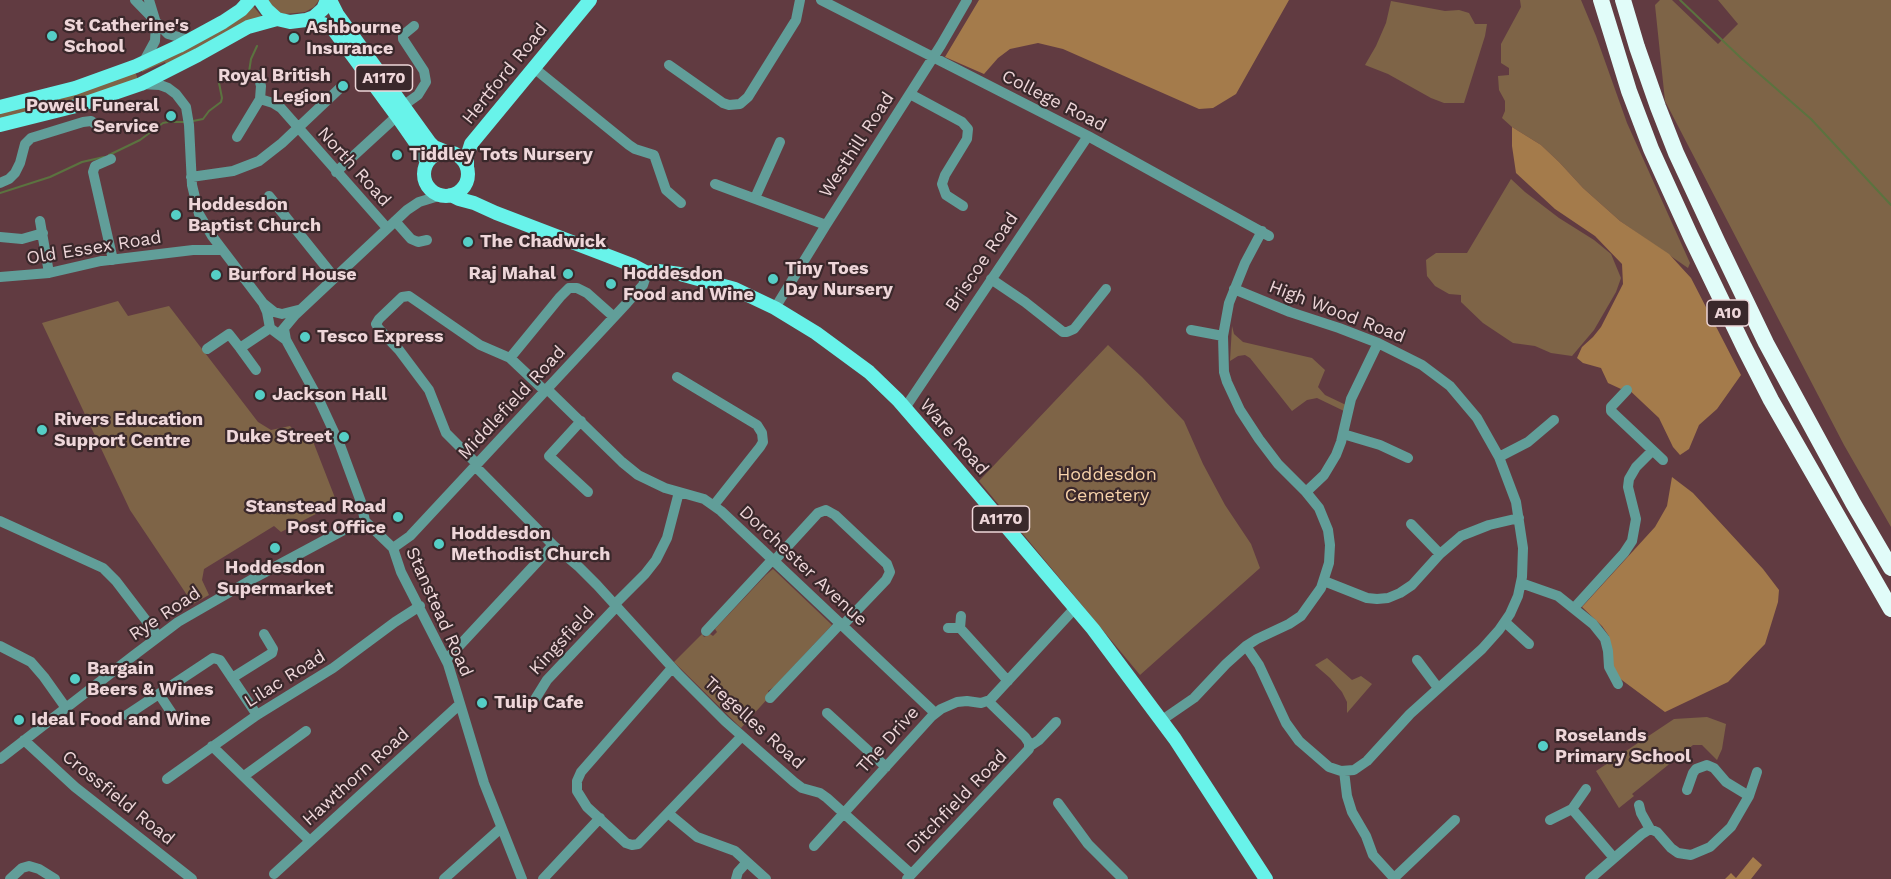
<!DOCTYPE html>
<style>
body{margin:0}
canvas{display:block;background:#613b41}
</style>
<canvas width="1891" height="879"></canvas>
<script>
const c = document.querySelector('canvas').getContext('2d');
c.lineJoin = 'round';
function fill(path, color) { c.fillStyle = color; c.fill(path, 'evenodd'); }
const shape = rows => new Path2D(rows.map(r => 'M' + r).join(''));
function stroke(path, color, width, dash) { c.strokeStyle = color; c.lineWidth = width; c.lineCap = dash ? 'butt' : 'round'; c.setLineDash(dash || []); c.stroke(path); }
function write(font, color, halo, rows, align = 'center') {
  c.font = font + ' "Work Sans",sans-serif'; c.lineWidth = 4.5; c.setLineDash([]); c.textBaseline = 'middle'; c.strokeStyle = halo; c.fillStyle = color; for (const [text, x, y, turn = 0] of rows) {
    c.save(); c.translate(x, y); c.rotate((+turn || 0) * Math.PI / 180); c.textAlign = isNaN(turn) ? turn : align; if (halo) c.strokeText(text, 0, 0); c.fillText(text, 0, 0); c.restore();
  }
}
fill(shape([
 [264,0,319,0,314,7,305,12,285,14,280,13],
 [1520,0,1581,0,1596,36,1627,123,1690,263,1688,268,1620,221,1583,188,1559,162,1541,145,1512,127,1502,118,1505,111,1505,101,1499,90,1498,76,1509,75,1509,68,1501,63,1501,44,1521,7],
 [1660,0,1672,0,1718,44,1738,24,1718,0,1891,0,1891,527,1844,445,1665,101,1655,5],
 [1391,1,1445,11,1459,10,1469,13,1475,24,1487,24,1485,36,1464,103,1444,103,1431,98,1388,74,1365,65,1376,46,1386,23],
 [253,6,263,18,167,66,165,62,142,72,141,69],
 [135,72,138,79,109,90,0,121,0,113,73,94],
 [1511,179,1525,192,1559,218,1594,240,1611,254,1621,278,1616,292,1594,330,1572,356,1551,353,1535,346,1513,343,1483,323,1461,302,1461,295,1449,294,1435,286,1427,276,1426,260,1436,253,1467,253],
 [118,301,128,316,169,306,258,422,271,430,290,426,295,432,299,434,309,431,337,503,281,532,274,526,204,569,202,580,209,595,193,604,130,510,42,323],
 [1232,326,1234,334,1243,342,1312,358,1325,370,1318,387,1325,395,1346,405,1344,411,1317,398,1307,400,1292,411,1250,358,1245,355,1238,356,1230,361],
 [1108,345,1142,377,1184,421,1203,464,1225,505,1251,544,1260,568,1140,675,979,481],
 [773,569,832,625,774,687,768,691,770,696,741,728,674,662,702,634,704,637,710,634,713,636,717,632,715,629,766,575],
 [1327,658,1352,680,1361,676,1372,684,1347,713,1347,702,1342,692,1330,678,1315,665],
 [1707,717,1726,724,1722,749,1717,760,1702,745,1693,745,1632,794,1634,796,1619,808,1596,771,1674,719]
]), '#7e6447');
fill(shape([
 [979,0,1289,0,1236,94,1213,108,1199,109,1063,49,1038,43,1010,49,998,58,984,74,945,57],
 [1512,127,1541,145,1559,162,1583,188,1620,221,1669,254,1691,278,1741,375,1717,409,1699,425,1689,449,1680,455,1673,447,1659,418,1625,386,1621,389,1608,383,1601,368,1583,363,1577,358,1582,347,1593,337,1601,327,1623,284,1622,264,1595,236,1555,209,1516,173,1512,146],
 [1672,477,1693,493,1763,569,1779,590,1778,602,1765,644,1728,682,1665,712,1611,672,1609,636,1602,626,1582,607,1655,527,1667,506],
 [1753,857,1762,865,1751,879,1725,879,1731,873,1736,878]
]), '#a47b4b');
stroke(shape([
 [1680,0,1741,58,1811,119,1891,205],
 [193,121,203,119,209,111,221,102,222,98,218,78,220,74,223,71,241,75,249,72,251,59,257,46],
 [109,155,140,140,163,123,168,122,184,122],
 [0,193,50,177,82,162,104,157]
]), '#5b733f', 2);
stroke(shape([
 [135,0,168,34,189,40],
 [821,0,1088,136,1269,236],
 [143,63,155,41,156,23,149,0],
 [669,65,723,103,729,105,740,104,748,97,791,28,796,20,800,0],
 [534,68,629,145,635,149,654,155,666,190,681,203],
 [141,84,160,85,168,88,176,94,186,107,189,125,192,185,199,214,212,236,263,303,267,312,270,328,286,340],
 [910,94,962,122,968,129,967,139,945,175,942,184,946,195,963,206],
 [260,99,273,103,281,108,387,228],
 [404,105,418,95,426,82,424,71,403,39,403,35,414,26],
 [237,137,260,99,261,86,258,75],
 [111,159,95,166,93,172,113,260],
 [336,172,397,116],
 [191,177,233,171,259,161,282,143,339,89],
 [0,183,9,179,15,173,20,163,25,144,31,138,83,122,91,121,97,125],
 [715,184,826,225],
 [269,196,334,277],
 [755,198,780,142],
 [40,221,49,273],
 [395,221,411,239,418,242,427,240],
 [0,237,22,239,43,233],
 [0,277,49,273,101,261,193,250,222,250],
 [991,279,1025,302,1063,332,1067,332,1074,329,1106,289],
 [1234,289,1290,312,1339,328,1378,343,1422,365,1450,386,1477,418,1499,457,1516,502,1523,548,1522,577,1518,596,1510,614,1499,630,1482,649,1410,714,1367,761,1354,770,1341,771,1329,767,1299,741,1286,723,1259,665,1246,646],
 [264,304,274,312,282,314,298,310],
 [775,308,826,225,941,45,967,0],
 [284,329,286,340,320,402,340,445,361,502,365,521,393,548,401,572,448,664,484,783,522,879],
 [1191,330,1223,336],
 [280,333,295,315,407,210,419,202,442,195],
 [207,349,229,334,240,348],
 [510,358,560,297,569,288,577,288,587,293,614,317],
 [256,370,240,348,270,328],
 [677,377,757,425,762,433,763,442,760,447,714,505],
 [547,389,622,462,638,475,665,488,704,499,721,511,935,713],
 [1627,390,1611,407,1611,411,1663,460],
 [905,408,1088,136],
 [581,421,549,456,588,492],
 [1343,434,1380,445,1408,458],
 [1499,457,1528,442,1554,420],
 [477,464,446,433,429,390,399,350,379,329,376,324,379,319,402,297,409,296,480,345,510,358,545,391],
 [475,466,553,545,579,567,597,585,679,675,725,721,794,782,802,788,820,793,827,798,911,874],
 [1306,492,1324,475,1336,455,1341,442,1351,399,1378,343],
 [0,521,103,568,116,581,158,636],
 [1411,524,1440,554],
 [393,548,410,536,627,303,643,285,647,273],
 [774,561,818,513,826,510,835,515,887,564,890,572,886,580,842,626],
 [1324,581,1367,598,1377,599,1388,598,1400,593,1412,585,1440,554,1461,536,1489,525,1519,518],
 [1521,583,1558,596,1593,624,1605,639,1608,651,1609,667,1618,684],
 [615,604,645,574,656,560,667,538,679,492],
 [1574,608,1624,553,1632,541,1636,519,1628,487,1629,479,1636,467,1652,451],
 [961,616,960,628,1008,681],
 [1505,622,1529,644],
 [948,628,960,628],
 [706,631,772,560],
 [0,646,31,662,44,677,66,708],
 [446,660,553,545],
 [1417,660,1438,688],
 [672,668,581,772,577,781,577,791,587,807,626,843,632,845,638,844,742,736],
 [232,678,272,653,273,649,264,634],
 [159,694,175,718],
 [770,698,840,624],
 [534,701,547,680,617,606],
 [827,713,886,767],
 [127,715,213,658,220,660,257,715],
 [1162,720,1194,698,1226,664,1246,646,1257,639,1289,624,1301,616,1321,588,1329,563,1330,545,1328,530,1319,508,1306,492,1278,464,1259,439,1240,410,1227,382,1224,372,1223,336,1229,303,1245,263,1262,231],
 [24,740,75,787,192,879],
 [212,746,310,841],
 [1030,746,1039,740,1056,722],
 [0,759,133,656,178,622,256,577,353,525,365,521],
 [1344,771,1347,796,1352,812,1366,836,1373,855,1394,878],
 [244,776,306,731],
 [167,779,257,715,333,668,395,622,420,606],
 [1687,790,1693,773,1696,769,1707,765,1714,768,1726,782,1749,796],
 [1058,803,1088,844,1123,879],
 [1639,805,1641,813,1650,829,1657,832,1671,848,1678,853,1691,855,1710,847,1731,827,1749,796,1757,772],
 [1572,809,1614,858],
 [668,813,697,837,735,851,766,879],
 [1550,820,1572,809,1586,789],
 [814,846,932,716,941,709,957,702,967,701,981,703,990,700,1075,608],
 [274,874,460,704],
 [10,879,22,868,29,866,39,869,55,879],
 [444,879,501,828],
 [543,879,600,818],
 [736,879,738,872,747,862],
 [907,879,1029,749,1029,743,1025,737,988,701],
 [1393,879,1455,820],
 [1590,879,1642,834,1650,829]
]), '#619e99', 10);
stroke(shape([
 [260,0,267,10,277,19,290,22,306,20,314,17,323,9,327,0],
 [330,0,337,14,430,143,434,147,444,151],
 [314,17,318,22,331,27,336,33,397,116,420,149,427,162],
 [0,107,75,88,136,66,179,46,223,22,241,10,250,0],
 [0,125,80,105,141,84,198,55,248,27,277,19],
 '424 174a22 22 0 1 1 44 0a22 22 0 1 1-44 0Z',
 [467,166,467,157,471,144,590,0],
 [451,195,459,199,474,203,496,213,632,265,647,273,658,271,680,274,735,289,775,308,816,333,869,372,898,400,937,445,1093,629,1175,739,1266,879]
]), '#68f3ea', 14);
stroke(shape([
 [1601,0,1629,91,1651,149,1691,237,1744,347,1771,400,1891,609],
 [1623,0,1637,47,1658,107,1676,153,1717,241,1766,343,1853,503,1891,568]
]), '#e1fcf9', 16);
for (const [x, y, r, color] of [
 [52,36,6,"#55cec6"],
 [294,38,6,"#55cec6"],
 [343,86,6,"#55cec6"],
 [171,116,6,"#55cec6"],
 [397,155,6,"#55cec6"],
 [176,215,6,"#55cec6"],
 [468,242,6,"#55cec6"],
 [568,274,6,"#55cec6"],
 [216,275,6,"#55cec6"],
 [773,279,6,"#55cec6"],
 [611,284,6,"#55cec6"],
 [305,337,6,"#55cec6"],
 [260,395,6,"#55cec6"],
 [42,430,6,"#55cec6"],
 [344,437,6,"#55cec6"],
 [398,517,6,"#55cec6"],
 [439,544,6,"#55cec6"],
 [275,548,6,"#55cec6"],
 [75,679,6,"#55cec6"],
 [482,703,6,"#55cec6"],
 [19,720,6,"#55cec6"],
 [1543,746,6,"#55cec6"]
]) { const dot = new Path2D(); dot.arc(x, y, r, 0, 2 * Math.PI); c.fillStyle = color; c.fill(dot); stroke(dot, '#3a282b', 2); }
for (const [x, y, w] of [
 [384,78,57],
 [1728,313,42],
 [1001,519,57]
]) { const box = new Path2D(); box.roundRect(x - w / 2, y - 13, w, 26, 4.5); c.fillStyle = '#3a282b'; c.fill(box); stroke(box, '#eed6d9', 1.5); }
write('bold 16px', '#eed6d9', null, [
 ["A1170",384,78],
 ["A10",1728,313],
 ["A1170",1001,519]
]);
write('bold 18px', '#eed6d9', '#3a282b', [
 ["St Catherine's",64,26],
 ["School",64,47],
 ["Ashbourne",306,28],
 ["Insurance",306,49],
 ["Royal British",331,76,"right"],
 ["Legion",331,97,"right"],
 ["Powell Funeral",159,106,"right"],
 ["Service",159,127,"right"],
 ["Tiddley Tots Nursery",409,155],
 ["Hoddesdon",188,205],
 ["Baptist Church",188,226],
 ["The Chadwick",480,242],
 ["Tiny Toes",785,269],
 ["Day Nursery",785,290],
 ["Raj Mahal",556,274,"right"],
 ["Hoddesdon",623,274],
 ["Food and Wine",623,295],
 ["Burford House",228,275],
 ["Tesco Express",317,337],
 ["Jackson Hall",272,395],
 ["Rivers Education",54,420],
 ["Support Centre",54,441],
 ["Duke Street",332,437,"right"],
 ["Stanstead Road",386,507,"right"],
 ["Post Office",386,528,"right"],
 ["Hoddesdon",451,534],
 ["Methodist Church",451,555],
 ["Hoddesdon",275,568,"center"],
 ["Supermarket",275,589,"center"],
 ["Bargain",87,669],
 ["Beers & Wines",87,690],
 ["Tulip Cafe",494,703],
 ["Ideal Food and Wine",31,720],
 ["Roselands",1555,736],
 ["Primary School",1555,757]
], 'left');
write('18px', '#eed6d9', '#3a282b', [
 ["Hertford Road",505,74,-51],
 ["College Road",1054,101,27],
 ["Westhill Road",857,145,-57],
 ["North Road",354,167,48],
 ["Old Essex Road",94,248,-9],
 ["Briscoe Road",982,262,-56],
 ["High Wood Road",1337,312,21],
 ["Middlefield Road",512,403,-47],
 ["Ware Road",954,437,49],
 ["Dorchester Avenue",803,566,43],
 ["Stanstead Road",439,612,66],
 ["Rye Road",165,614,-34],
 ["Kingsfield",562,641,-47],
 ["Lilac Road",285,679,-32],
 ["Tregelles Road",754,723,42],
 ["The Drive",888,740,-48],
 ["Hawthorn Road",356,777,-42],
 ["Crossfield Road",118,798,39],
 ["Ditchfield Road",957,802,-46]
]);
write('18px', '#f7d2aa', '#3a282b', [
 ["Hoddesdon",1107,475],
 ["Cemetery",1107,496]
]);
</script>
